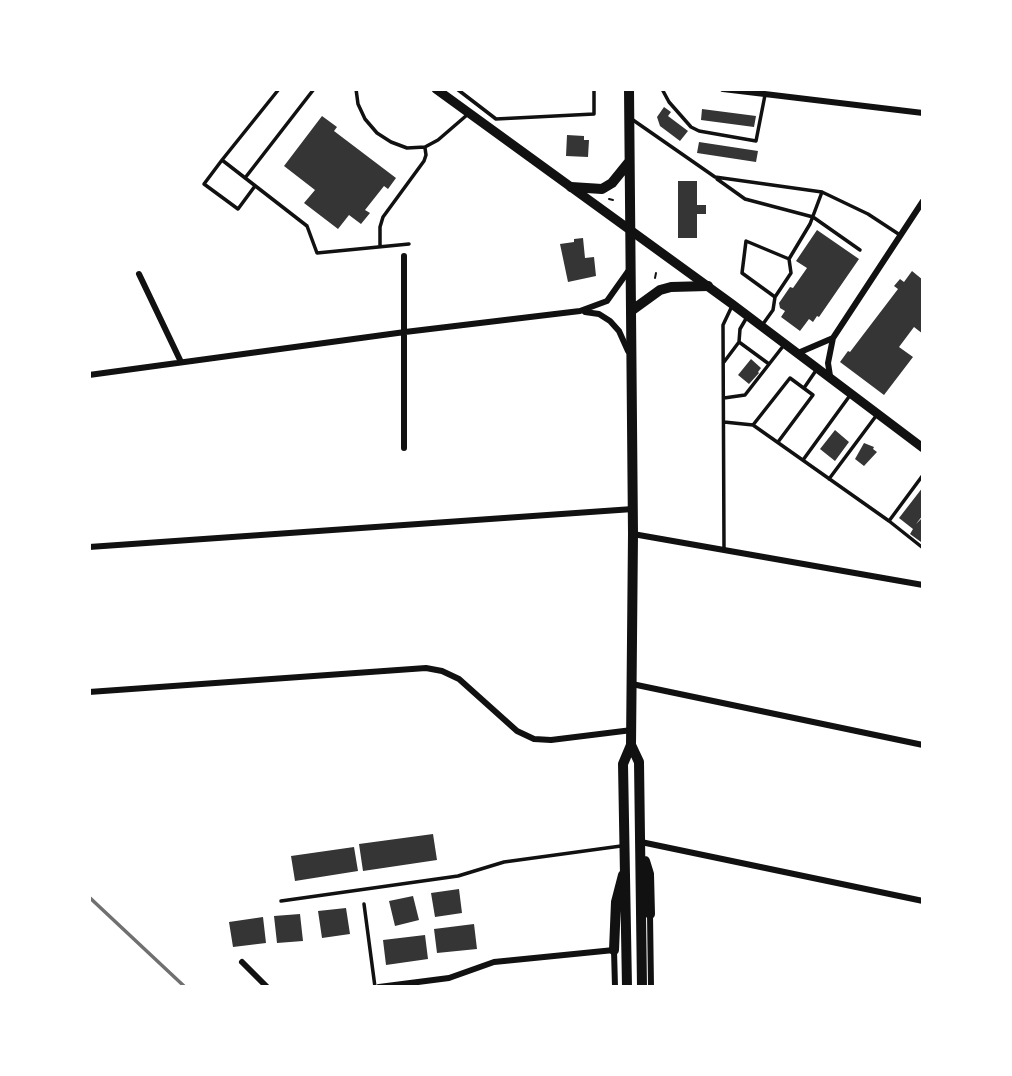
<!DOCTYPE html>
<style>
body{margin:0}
#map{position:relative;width:1012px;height:1076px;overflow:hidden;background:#fff;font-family:"Asap Condensed",sans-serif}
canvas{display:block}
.frame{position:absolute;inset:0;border:91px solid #fff;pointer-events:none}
</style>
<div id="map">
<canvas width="1012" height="1076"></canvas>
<div class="frame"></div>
</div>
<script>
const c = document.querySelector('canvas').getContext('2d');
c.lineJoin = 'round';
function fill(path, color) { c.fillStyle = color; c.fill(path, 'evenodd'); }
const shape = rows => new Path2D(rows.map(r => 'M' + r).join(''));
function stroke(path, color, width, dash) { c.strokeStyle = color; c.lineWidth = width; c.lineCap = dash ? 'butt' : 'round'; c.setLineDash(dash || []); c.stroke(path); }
fill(shape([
 [664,107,671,112,668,116,688,131,680,141,660,126,657,117],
 [702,109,756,116,754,127,701,120],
 [322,116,337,127,334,131,396,178,388,189,384,186,365,210,370,213,361,224,349,215,338,229,304,203,315,190,284,166],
 [567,135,584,136,584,140,589,140,588,157,566,156],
 [699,142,758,151,756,162,697,153],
 [678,181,697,181,697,205,706,205,706,214,697,214,697,238,678,238],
 [817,230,859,259,819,317,817,316,813,322,809,319,800,331,781,317,785,311,780,308,779,303,790,287,793,288,807,268,796,261],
 [583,238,585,258,594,257,596,276,568,282,560,244,574,242,574,239],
 [912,271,923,280,923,334,914,327,899,347,913,357,884,395,840,362,848,351,850,352,898,289,894,286,900,279,904,282],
 [751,359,761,368,758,372,759,373,749,384,738,375],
 [835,430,849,442,835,461,820,449],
 [864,443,874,447,873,449,877,452,864,466,855,459],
 [923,487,923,515,916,524,923,517,923,540,921,542,910,534,913,529,899,518],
 [433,834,437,860,363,871,359,844],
 [354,847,358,871,295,881,291,856],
 [459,889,462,913,435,917,431,893],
 [413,896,419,920,395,926,389,901],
 [346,908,350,934,322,938,318,911],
 [300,914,303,941,277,943,274,916],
 [263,917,266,943,233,947,229,922],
 [474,924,477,949,437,953,434,929],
 [425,935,428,959,386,965,383,940]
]), '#353535');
stroke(shape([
 [609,199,613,200],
 [655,278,656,273]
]), '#111', 2);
stroke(shape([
 [279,89,222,160,307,226,317,253,409,244],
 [356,89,358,104,365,119,377,133,391,142,407,148,425,147,438,140,467,115],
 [457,89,496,119,594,114,594,89],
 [662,89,669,102,691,127,699,131,756,141,765,95],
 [633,120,715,177,822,192,868,214,900,235],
 [222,160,204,184,238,209,255,186],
 [245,178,314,89],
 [717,179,745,199,813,217,860,250],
 [380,247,380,227,383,217,424,161,426,155,425,148],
 [775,297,742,273,746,241,789,259],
 [763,324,773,310,775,297,791,273,789,259,810,224,822,192],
 [739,342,769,364],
 [724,362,739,342,740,329,747,317],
 [804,388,817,369],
 [724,398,745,395,784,345],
 [724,422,753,425,889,521],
 [753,425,790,378,813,395,778,442],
 [803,460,851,394],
 [923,475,889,521,923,548],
 [829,479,876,416],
 [724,548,723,325,732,306],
 [281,901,458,876,504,862,621,846],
 [364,904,375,987]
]), '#111', 3.5);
stroke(shape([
 [723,89,923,113],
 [139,274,181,362],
 [585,312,599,314,610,321,619,331,628,351],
 [798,353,833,338],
 [89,375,405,332,580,311,607,301,629,270],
 [830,376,828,363,833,338,923,201],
 [404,448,404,256],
 [633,534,923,585],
 [89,547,633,509],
 [632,684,923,745],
 [89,692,426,668,442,671,459,679,517,731,534,739,551,740,632,730],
 [641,842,923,901],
 [650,914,651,987],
 [242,962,267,987],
 [379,987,449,978,494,962,614,950,615,987]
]), '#111', 6);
stroke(shape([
 [436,89,732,304,923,448]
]), '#111', 9);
stroke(shape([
 [571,187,602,189,612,183,629,162],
 [631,311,660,290,671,287,708,286],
 [631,745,639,762,642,987],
 [645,861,649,874,650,914],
 [614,950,616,902,623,875],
 [627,987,623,764,631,745,633,534,629,89]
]), '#111', 10);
stroke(shape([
 [89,897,185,987]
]), '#707070', 3.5);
</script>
